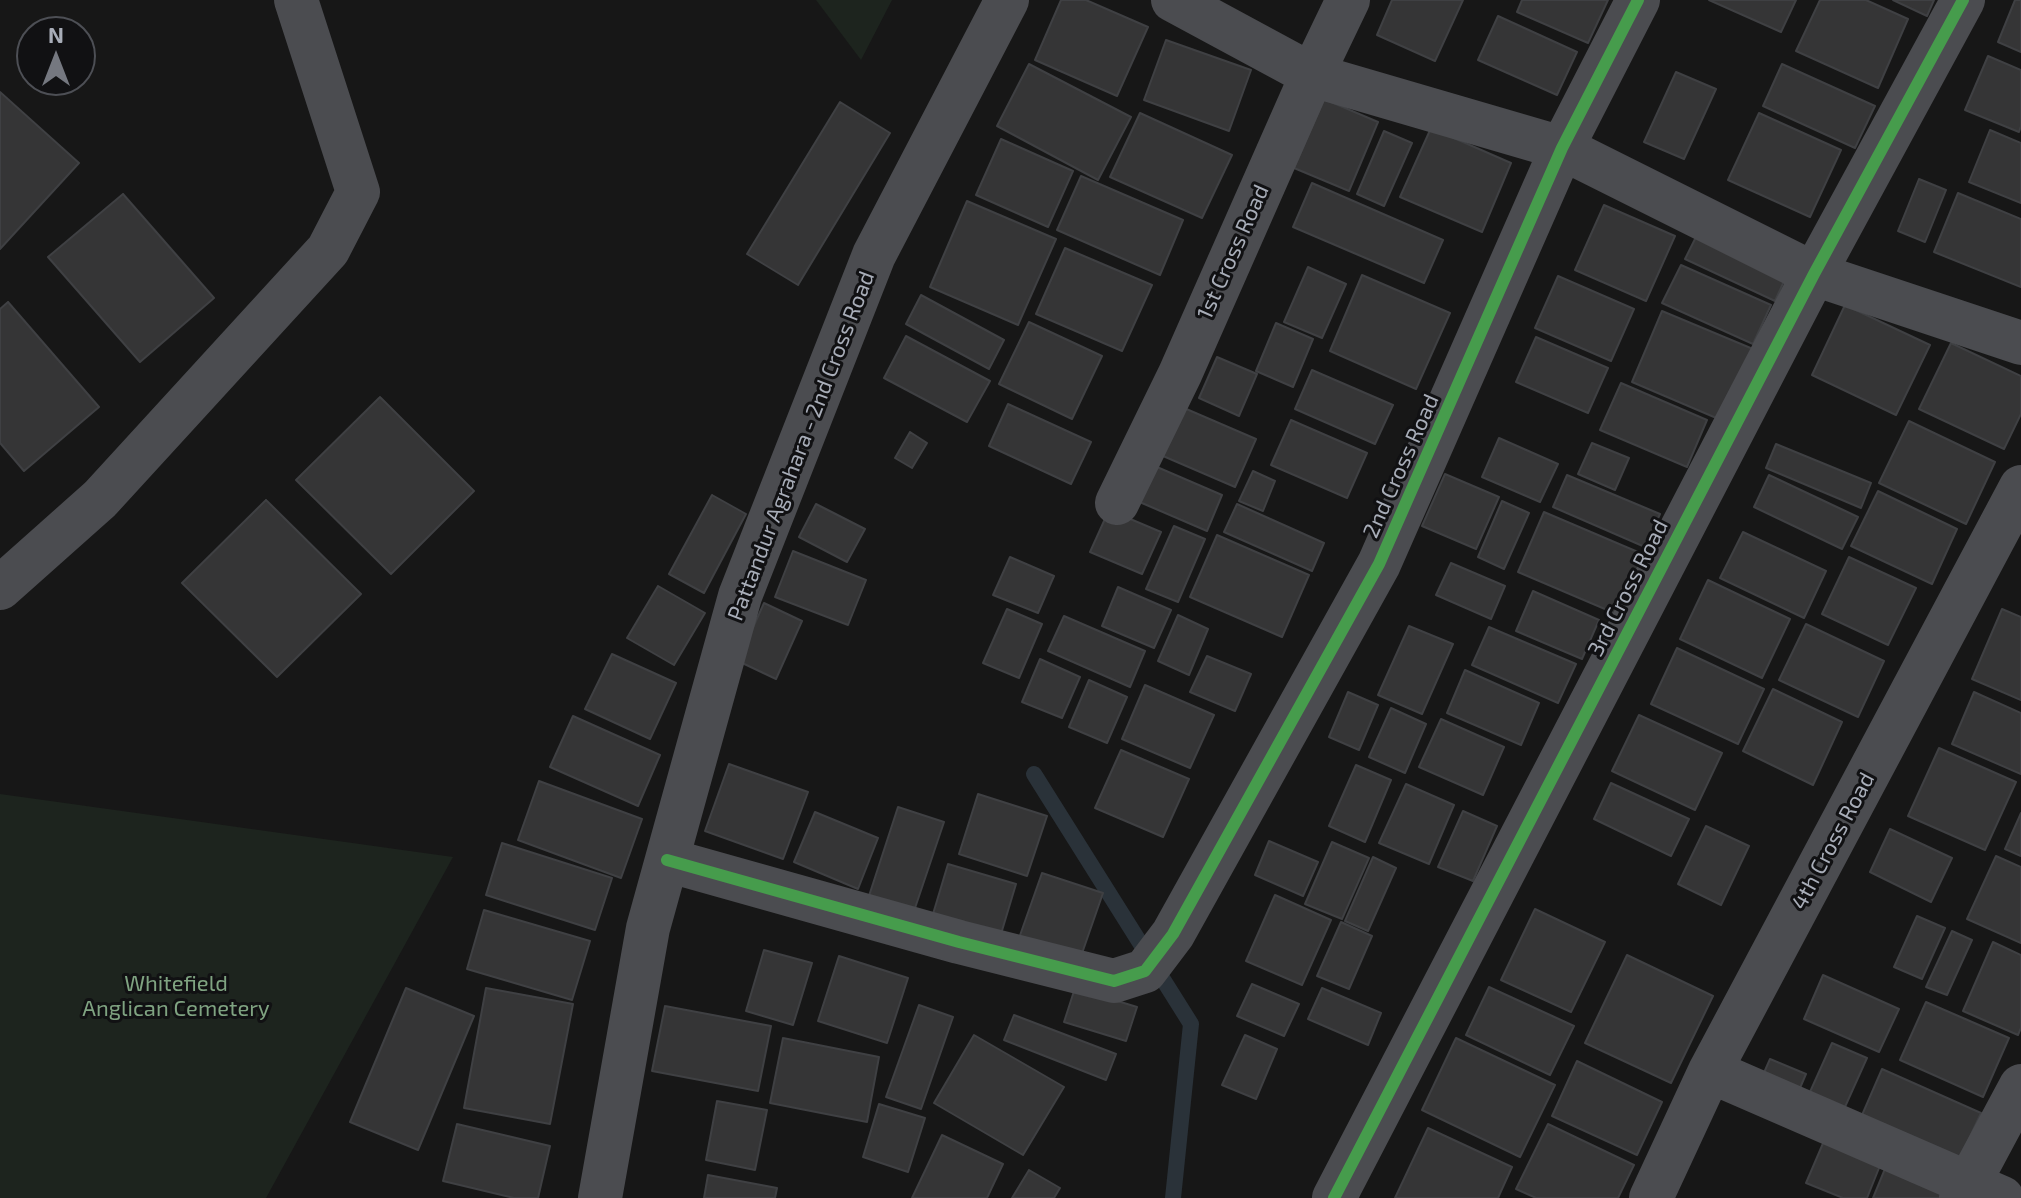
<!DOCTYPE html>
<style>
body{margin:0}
#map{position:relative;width:2021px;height:1198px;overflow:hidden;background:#171717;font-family:"Exo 2",sans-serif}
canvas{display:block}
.north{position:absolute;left:16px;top:16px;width:80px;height:80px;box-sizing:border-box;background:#111113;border:2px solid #4d4f55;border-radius:50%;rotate:0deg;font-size:22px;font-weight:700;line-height:32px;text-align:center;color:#a8adb8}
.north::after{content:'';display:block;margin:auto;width:28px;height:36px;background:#757880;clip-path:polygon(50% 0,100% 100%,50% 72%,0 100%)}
</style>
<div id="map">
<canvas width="2021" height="1198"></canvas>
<div class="north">N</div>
</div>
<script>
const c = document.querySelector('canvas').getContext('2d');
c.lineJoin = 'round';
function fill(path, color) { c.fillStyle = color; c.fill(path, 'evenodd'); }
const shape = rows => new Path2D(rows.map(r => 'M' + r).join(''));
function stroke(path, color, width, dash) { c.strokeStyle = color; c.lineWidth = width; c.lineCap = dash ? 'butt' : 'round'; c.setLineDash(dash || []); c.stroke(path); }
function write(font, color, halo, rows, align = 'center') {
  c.font = font + ' "Exo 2",sans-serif'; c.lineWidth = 6; c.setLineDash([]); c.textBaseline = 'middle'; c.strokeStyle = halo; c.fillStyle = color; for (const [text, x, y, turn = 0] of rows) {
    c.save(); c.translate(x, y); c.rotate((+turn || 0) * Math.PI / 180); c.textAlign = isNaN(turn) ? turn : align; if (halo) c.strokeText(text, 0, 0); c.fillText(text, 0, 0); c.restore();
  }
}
fill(shape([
 [816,0,892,0,861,60],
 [0,794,453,857,266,1198,0,1198]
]), '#1d241e');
stroke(shape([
 [1034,774,1191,1024,1173,1198]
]), '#2a3239', 16);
const building = shape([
 [1061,0,1086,0,1148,27,1117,96,1035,60,1061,0],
 [1392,0,1463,0,1435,61,1377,35,1392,0],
 [1522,0,1608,0,1588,43,1517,12,1522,0],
 [1709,0,1796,0,1781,32,1709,0],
 [1820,0,1866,0,1908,19,1878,88,1796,51,1820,0],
 [1893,0,1934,0,1927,16,1893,0],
 [2015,0,2021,0,2021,52,1998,42,2015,0],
 [1498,16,1577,52,1557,95,1478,60,1498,16],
 [1166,40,1251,70,1229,131,1144,100,1166,40],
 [1988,56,2021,70,2021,126,2019,132,1965,110,1988,56],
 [1029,64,1131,117,1098,180,997,126,1029,64],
 [1782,64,1875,106,1855,148,1763,106,1782,64],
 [1676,72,1716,89,1684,159,1644,142,1676,72],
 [0,92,79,163,0,249,0,92],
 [1324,99,1378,122,1349,191,1294,168,1324,99],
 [840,102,890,133,798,285,747,254,840,102],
 [1140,113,1232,155,1202,218,1110,177,1140,113],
 [1759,113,1841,150,1810,217,1728,180,1759,113],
 [1431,128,1511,163,1482,232,1400,197,1431,128],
 [1990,130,2021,143,2021,203,1969,182,1990,130],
 [1384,131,1412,143,1384,206,1357,194,1384,131],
 [1001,139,1073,171,1048,227,976,195,1001,139],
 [1081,176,1183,220,1160,275,1057,230,1081,176],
 [1919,179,1946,190,1925,242,1898,231,1919,179],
 [1312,183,1443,240,1424,283,1293,227,1312,183],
 [1958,193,2021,219,2021,287,1934,252,1958,193],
 [123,194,214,298,140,362,48,257,123,194],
 [967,201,1056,239,1018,325,930,287,967,201],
 [1604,205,1675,236,1646,301,1575,270,1604,205],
 [1696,237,1785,279,1775,301,1685,259,1696,237],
 [1065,248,1152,285,1122,351,1036,314,1065,248],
 [1681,265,1771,305,1753,344,1662,303,1681,265],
 [1308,267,1346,284,1322,338,1284,322,1308,267],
 [1362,275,1450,313,1416,389,1330,351,1362,275],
 [1558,276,1634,309,1611,361,1535,328,1558,276],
 [921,295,1004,340,989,369,906,324,921,295],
 [8,302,99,407,24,471,0,443,0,309,8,302],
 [1845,305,1930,345,1896,415,1812,375,1845,305],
 [1662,311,1753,349,1721,420,1632,382,1662,311],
 [1029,322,1102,356,1072,419,999,384,1029,322],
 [1276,323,1313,339,1293,387,1256,371,1276,323],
 [906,336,990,381,967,422,884,378,906,336],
 [1536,337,1608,368,1588,413,1516,382,1536,337],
 [1951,343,2021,376,2021,414,2004,449,1919,409,1951,343],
 [1217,357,1257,374,1239,416,1199,398,1217,357],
 [1312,370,1393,405,1375,444,1295,409,1312,370],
 [1621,383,1707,420,1687,467,1600,430,1621,383],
 [380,397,474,491,391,574,296,480,380,397],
 [1008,404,1091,442,1071,484,989,446,1008,404],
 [1184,408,1256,439,1235,487,1163,456,1184,408],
 [1291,420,1367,453,1347,498,1271,465,1291,420],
 [1909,421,1995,462,1966,524,1879,483,1909,421],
 [910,432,927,443,912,468,895,458,910,432],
 [1499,438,1558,464,1540,502,1482,477,1499,438],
 [1592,443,1629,458,1615,490,1578,474,1592,443],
 [1776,444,1871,483,1861,508,1766,468,1776,444],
 [1143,461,1222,495,1207,531,1128,497,1143,461],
 [1253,471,1275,481,1263,511,1239,501,1253,471],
 [1445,474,1499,497,1476,549,1422,526,1445,474],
 [1567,475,1660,514,1645,547,1553,507,1567,475],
 [1769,475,1858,517,1842,549,1754,507,1769,475],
 [1878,491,1957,529,1932,584,1851,546,1878,491],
 [712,495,746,514,704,593,669,574,712,495],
 [266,500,361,594,277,677,182,583,266,500],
 [1502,501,1529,513,1504,569,1478,557,1502,501],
 [816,504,865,529,847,562,799,537,816,504],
 [1237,504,1324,543,1312,571,1224,532,1237,504],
 [1109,510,1161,532,1142,574,1090,552,1109,510],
 [1544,512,1645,555,1619,615,1518,572,1544,512],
 [1174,526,1205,539,1178,602,1146,589,1174,526],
 [1743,532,1826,571,1804,618,1720,578,1743,532],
 [1217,535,1309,575,1282,637,1190,597,1217,535],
 [793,551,866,580,848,625,775,597,793,551],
 [1010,557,1054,576,1038,613,993,595,1010,557],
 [1849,557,1916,588,1888,645,1822,614,1849,557],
 [1451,563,1505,586,1491,619,1436,595,1451,563],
 [1708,580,1790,619,1762,678,1680,639,1708,580],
 [658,586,705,613,674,665,627,638,658,586],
 [1118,587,1171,610,1154,648,1102,626,1118,587],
 [1533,591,1599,620,1582,659,1516,631,1533,591],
 [764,603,802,621,776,679,738,661,764,603],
 [1007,609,1042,624,1019,678,983,663,1007,609],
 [2002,609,2021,617,2021,700,1972,679,2002,609],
 [1178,615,1208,629,1189,675,1158,661,1178,615],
 [1064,616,1145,651,1130,687,1048,651,1064,616],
 [1806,624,1884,661,1858,717,1779,680,1806,624],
 [1409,626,1453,644,1422,714,1378,695,1409,626],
 [1489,627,1576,664,1558,703,1472,665,1489,627],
 [1677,648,1764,689,1738,744,1651,704,1677,648],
 [612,654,676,683,650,739,585,709,612,654],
 [1207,656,1251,674,1235,711,1190,692,1207,656],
 [1040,659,1080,677,1062,718,1022,702,1040,659],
 [1465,670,1539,703,1521,745,1447,713,1465,670],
 [1089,680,1127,697,1107,743,1069,727,1089,680],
 [1145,685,1214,715,1190,768,1122,739,1145,685],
 [1773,689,1842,722,1813,785,1743,751,1773,689],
 [1348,692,1378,705,1359,750,1329,737,1348,692],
 [1974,692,2021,713,2021,774,1952,744,1974,692],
 [1391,708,1426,724,1405,773,1369,757,1391,708],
 [1639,715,1722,753,1695,810,1612,771,1639,715],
 [573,716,660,755,638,806,550,767,573,716],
 [1441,719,1504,747,1483,795,1419,767,1441,719],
 [1939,748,2016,782,1985,850,1908,816,1939,748],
 [1121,750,1189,779,1163,837,1095,808,1121,750],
 [729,764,808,792,783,859,705,831,729,764],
 [1356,765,1391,780,1365,842,1329,826,1356,765],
 [539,781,642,819,621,878,518,840,539,781],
 [1611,783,1689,819,1671,856,1594,819,1611,783],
 [1406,784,1454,805,1429,864,1379,843,1406,784],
 [978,794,1047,816,1027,876,959,854,978,794],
 [898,807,944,822,912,917,867,902,898,807],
 [1463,811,1497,826,1473,881,1438,867,1463,811],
 [815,812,878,838,858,889,794,862,815,812],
 [2021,813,2021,856,2005,849,2021,813],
 [1706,826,1749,846,1721,905,1678,884,1706,826],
 [1890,829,1952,858,1931,902,1870,872,1890,829],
 [1269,841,1318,862,1303,896,1255,875,1269,841],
 [1332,842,1369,858,1342,919,1305,904,1332,842],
 [502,843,612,878,595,930,486,895,502,843],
 [1996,856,2021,867,2021,943,1967,919,1996,856],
 [1373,857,1396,868,1368,931,1345,921,1373,857],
 [948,864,1016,884,998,944,930,924,948,864],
 [1042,873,1103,893,1079,962,1018,941,1042,873],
 [1275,895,1331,920,1302,985,1246,961,1275,895],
 [1535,909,1605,942,1571,1012,1501,980,1535,909],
 [484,910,590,941,572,1000,467,969,484,910],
 [1917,916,1945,928,1922,979,1894,967,1917,916],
 [1341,922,1372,936,1349,989,1317,976,1341,922],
 [1952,931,1972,940,1947,995,1926,987,1952,931],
 [1993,942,2021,955,2021,1028,2018,1035,1963,1011,1993,942],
 [764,950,812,963,793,1025,746,1011,764,950],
 [1627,955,1713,996,1671,1083,1585,1043,1627,955],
 [839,956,908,978,887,1043,818,1021,839,956],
 [1823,975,1899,1009,1879,1052,1804,1019,1823,975],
 [1252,984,1299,1004,1284,1036,1237,1016,1252,984],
 [1489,987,1574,1026,1550,1075,1466,1035,1489,987],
 [406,988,474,1016,418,1150,350,1122,406,988],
 [486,988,573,1004,550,1124,464,1108,486,988],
 [1075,988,1137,1007,1126,1041,1064,1022,1075,988],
 [1322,988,1381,1013,1368,1045,1308,1019,1322,988],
 [1926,1002,2009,1038,1983,1097,1900,1060,1926,1002],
 [919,1005,953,1017,921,1109,886,1097,919,1005],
 [665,1006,771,1026,758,1091,652,1071,665,1006],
 [1014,1015,1116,1054,1106,1080,1004,1040,1014,1015],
 [974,1035,1064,1087,1023,1155,934,1103,974,1035],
 [1245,1035,1277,1049,1256,1099,1222,1085,1245,1035],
 [783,1038,879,1057,867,1122,770,1103,783,1038],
 [1456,1038,1555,1085,1520,1157,1422,1110,1456,1038],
 [1832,1043,1867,1058,1840,1118,1805,1103,1832,1043],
 [1770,1059,1806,1074,1794,1102,1759,1084,1770,1059],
 [1577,1061,1662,1102,1637,1155,1552,1116,1577,1061],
 [1882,1069,1981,1113,1957,1165,1859,1122,1882,1069],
 [717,1101,767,1110,755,1170,706,1160,717,1101],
 [879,1104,925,1118,908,1172,863,1157,879,1104],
 [457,1124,550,1146,538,1198,514,1198,443,1181,457,1124],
 [1548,1124,1634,1165,1618,1198,1536,1198,1516,1189,1548,1124],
 [1428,1128,1512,1167,1498,1198,1395,1198,1428,1128],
 [1827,1134,1883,1158,1867,1198,1843,1198,1806,1183,1827,1134],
 [942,1135,1003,1164,987,1198,912,1198,942,1135],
 [1889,1159,1952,1198,1873,1198,1889,1159],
 [1029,1170,1060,1188,1054,1198,1012,1198,1029,1170],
 [708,1175,777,1188,775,1198,704,1198,708,1175]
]);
fill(building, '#353536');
stroke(building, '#3f4043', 2);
stroke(shape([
 [1173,0,1312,75,1562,148,1814,274,2021,343],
 [1117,503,1180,374,1312,75,1348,0],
 [0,588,100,499,328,250,358,192,296,0],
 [667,860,959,942,1114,981,1145,971,1173,934,1379,564,1562,148,1638,0],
 [1710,1071,2002,1198],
 [600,1198,648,928,740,596,874,255,1007,0],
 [1334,1198,1814,274,1963,0],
 [1651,1198,1710,1071,2021,487],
 [1961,1198,2021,1086]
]), '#4b4c50', 44);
stroke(shape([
 [667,860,959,942,1114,981,1145,971,1173,934,1379,564,1562,148,1638,0],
 [1334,1198,1814,274,1963,0]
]), '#469c4c', 12);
write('22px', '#a8adb8', '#111113', [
 ["1st Cross Road",1233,252,-66],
 ["Pattandur Agrahara - 2nd Cross Road",801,446,-69],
 ["2nd Cross Road",1401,466,-66],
 ["3rd Cross Road",1628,588,-63],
 ["4th Cross Road",1833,841,-62]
]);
write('22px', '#7fa381', '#111113', [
 ["Whitefield",176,984],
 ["Anglican Cemetery",176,1009]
]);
</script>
